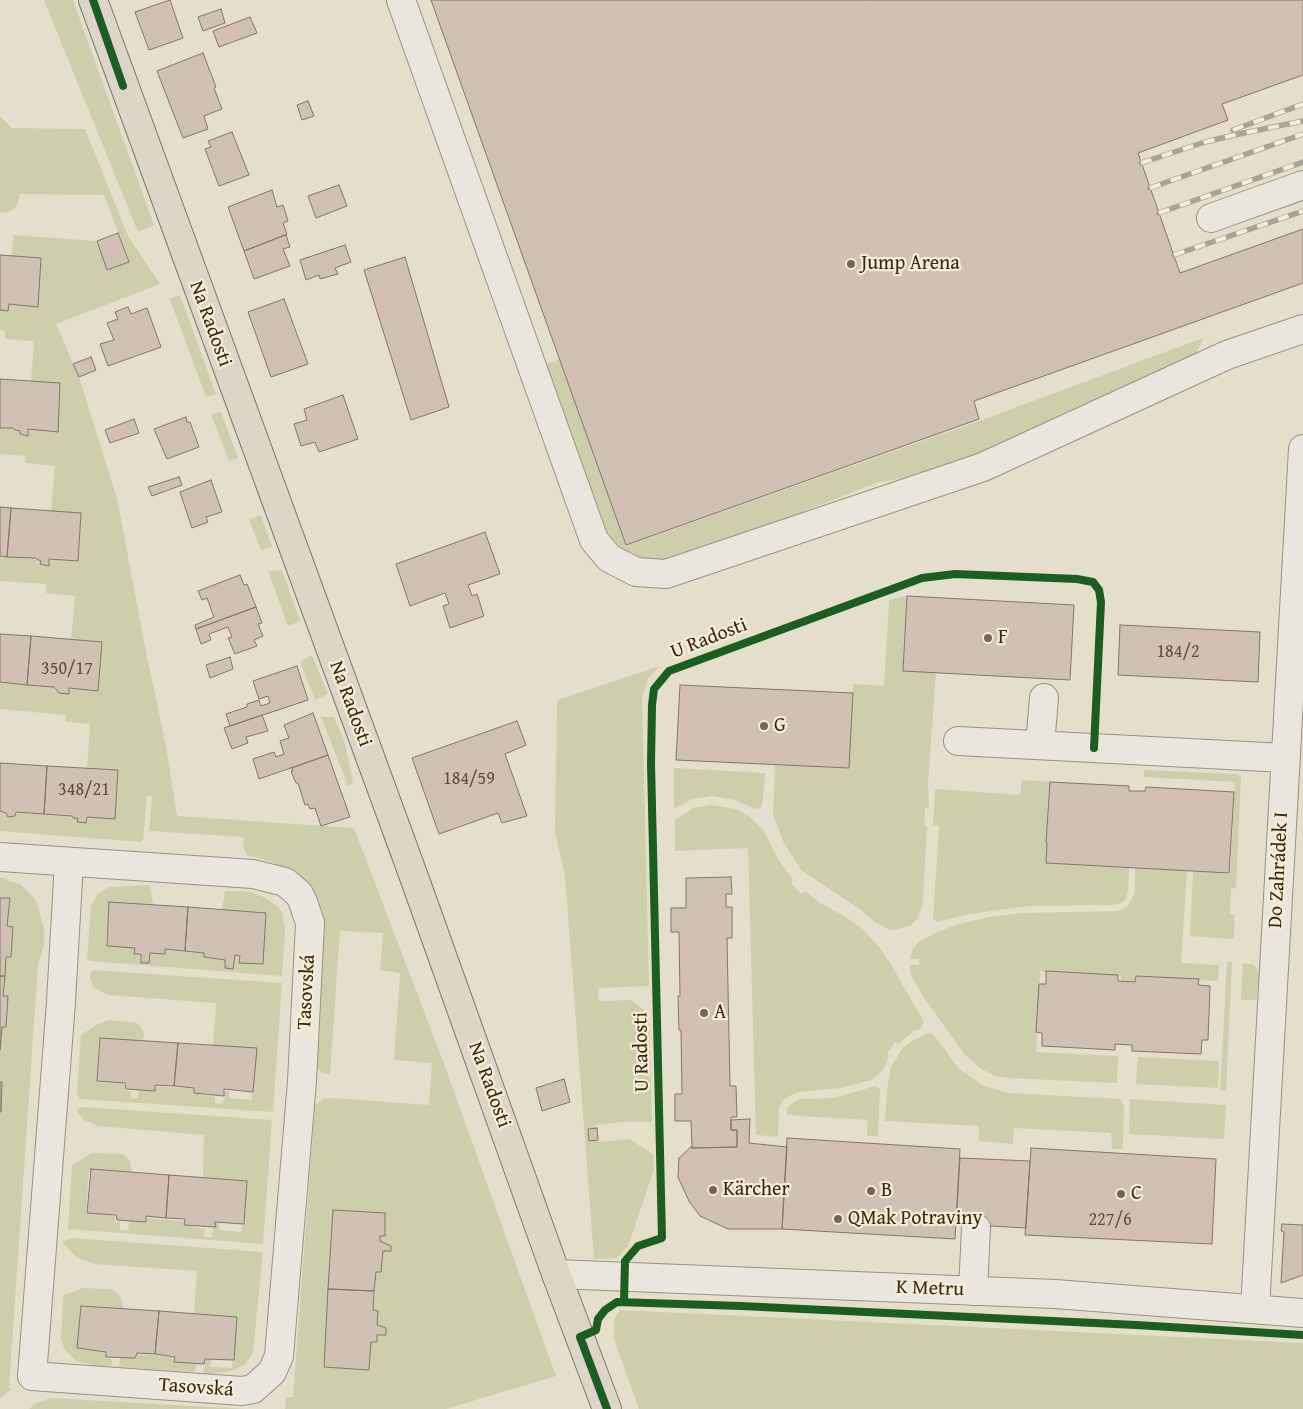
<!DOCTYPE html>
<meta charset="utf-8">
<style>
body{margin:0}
canvas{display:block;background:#e4deca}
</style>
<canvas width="1303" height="1409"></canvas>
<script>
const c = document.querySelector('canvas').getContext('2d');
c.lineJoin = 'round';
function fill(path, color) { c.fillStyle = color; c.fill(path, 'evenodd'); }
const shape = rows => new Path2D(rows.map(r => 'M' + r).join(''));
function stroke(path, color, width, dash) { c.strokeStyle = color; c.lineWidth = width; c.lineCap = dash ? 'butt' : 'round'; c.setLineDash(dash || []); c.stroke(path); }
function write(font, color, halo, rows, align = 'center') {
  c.font = font + ' "Gentium Book Plus",serif'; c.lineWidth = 4.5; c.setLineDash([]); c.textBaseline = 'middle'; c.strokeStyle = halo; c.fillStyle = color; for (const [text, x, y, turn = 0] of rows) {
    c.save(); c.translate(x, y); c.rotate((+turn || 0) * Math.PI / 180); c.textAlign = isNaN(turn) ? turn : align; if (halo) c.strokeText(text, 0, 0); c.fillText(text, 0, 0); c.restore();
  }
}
fill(shape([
 [44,0,73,0,154,225,138,232],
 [0,116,12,128,85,129,128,236,160,284,56,324,79,377,117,498,145,647,166,746,177,816,354,828,443,1061,556,1376,446,1409,285,1409,286,1397,293,1397,315,1105,324,1099,333,1098,429,1105,432,1063,394,1060,400,973,380,970,383,933,340,931,330,1075,322,1073,313,1062,294,875,271,862,247,855,243,847,244,837,149,831,152,797,147,796,143,840,141,842,0,831,0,811,2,813,6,813,8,817,14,817,16,812,71,816,71,818,77,818,77,822,87,768,90,724,65,722,66,715,0,709,0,682,54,687,54,689,97,690,71,640,75,596,46,593,46,584,0,581,0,556,35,558,35,560,40,560,40,564,47,565,49,559,78,561,81,513,51,511,55,466,25,463,26,456,0,454,0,428,13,428,15,430,19,431,20,434,27,435,28,429,57,431,31,381,34,341,5,339,5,331,0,330,0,310,7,310,8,304,36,306,12,256,13,235,97,241,108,270,129,261,104,195,20,194,18,203,15,208,7,213,0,212],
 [333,1210,385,1213,385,1236,380,1236,380,1241,391,1246,383,1251,381,1272,376,1272,373,1310,378,1311,377,1325,386,1328,386,1334,377,1335,376,1342,371,1342,369,1370,324,1367],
 [180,295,216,394,206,397,170,299],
 [1203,338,1196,355,975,457,922,476,879,482,807,510,776,528,690,559,645,563,614,545,602,531,542,366,560,359,626,546,982,420],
 [221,412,238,458,229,461,211,414],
 [261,515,272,547,261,550,249,519],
 [282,570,300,621,288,626,268,571],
 [907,596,903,671,936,672,928,783,929,808,925,808,924,825,927,826,923,898,921,910,917,919,910,926,895,930,888,929,875,922,858,908,801,870,783,841,773,815,775,764,849,768,853,684,884,686,889,600],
 [312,655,328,694,315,700,300,662],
 [660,666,648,678,642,698,649,986,598,988,599,1001,631,1000,649,1014,652,1122,622,1122,595,1125,595,1128,588,1130,589,1141,598,1140,599,1142,629,1139,653,1154,654,1169,628,1246,617,1258,594,1259,565,876,555,832,557,700],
 [321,717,334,717,345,743,353,783,348,786],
 [674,768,765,773,763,799,761,808,755,809,735,800,712,796,692,799,674,809],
 [1144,770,1236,774,1241,777,1236,888,1231,889,1230,914,1235,915,1234,939,1190,936,1193,871,1230,874,1235,782,1144,777],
 [1022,780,1050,782,1046,843,1047,843,1046,863,1129,868,1128,890,1126,899,1121,903,1113,905,1029,906,969,914,937,922,933,919,939,826,933,825,935,789,1020,795],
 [711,805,736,809,750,817,762,828,778,859,793,880,791,883,801,894,805,891,820,903,844,916,863,929,879,947,890,963,924,1022,920,1029,914,1031,898,1044,895,1042,887,1054,889,1056,883,1070,872,1080,840,1088,800,1092,791,1095,783,1100,779,1107,778,1137,756,1135,748,848,675,851,675,820,693,808],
 [1135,868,1187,871,1181,963,1219,965,1218,981,1139,977,1138,985,1121,984,1121,976,1040,971,1036,1052,1118,1056,1117,1083,1008,1078,995,1076,981,1069,964,1054,923,996,911,975,909,965,919,965,919,959,910,959,913,949,919,942,933,934,956,925,989,917,1022,913,1119,911,1127,907,1132,899,1135,890],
 [0,877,21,885,35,899,38,905,44,930,44,945,38,965,9,1388,12,1389,0,1398,0,1112,2,1082,0,1082,0,1050,6,957,13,927,7,926,10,899,0,898],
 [150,885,153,905,109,902,106,945,134,947,134,952,140,954,141,963,148,962,149,953,163,954,165,949,204,953,204,957,225,960,225,968,232,968,234,955,238,955,239,963,262,964,262,957,222,910,225,891,250,892,266,898,278,907,282,913,285,929,282,976,90,961,87,959,91,906,98,894,110,887],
 [1227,962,1232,962,1226,1091,1220,1091],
 [1243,963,1254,965,1257,969,1259,974,1256,1000,1241,1000],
 [92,970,282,983,273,1112,80,1099,77,1094,81,1035,96,1025,109,1020,137,1023,143,1030,144,1036,142,1042,99,1039,97,1082,124,1084,125,1090,131,1091,131,1098,138,1098,139,1090,154,1091,155,1086,194,1089,194,1093,215,1097,215,1103,223,1104,225,1091,229,1091,229,1098,252,1100,255,1050,213,1046,216,1003,108,995,93,987,90,976],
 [929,1033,934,1035,958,1068,982,1085,1008,1093,1120,1099,1124,1106,1123,1149,1112,1149,1111,1133,1014,1128,1013,1144,979,1141,979,1126,885,1121,887,1090,891,1067,902,1049,913,1040],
 [1138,1057,1219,1061,1218,1088,1136,1084],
 [875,1086,880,1089,878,1136,867,1136,868,1120,787,1115,787,1109,790,1105,799,1099,834,1098],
 [1130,1099,1226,1105,1224,1139,1129,1134],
 [82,1107,272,1120,263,1244,68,1229,72,1165,92,1153,123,1154,130,1161,132,1173,89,1170,86,1213,114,1215,115,1222,120,1222,120,1230,128,1231,129,1221,144,1222,144,1218,184,1221,184,1225,205,1229,204,1237,212,1237,214,1223,219,1223,219,1230,241,1232,245,1182,203,1178,204,1135,98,1126,84,1120,76,1110],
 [71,1238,263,1252,253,1353,244,1365,232,1371,211,1374,203,1373,206,1359,211,1359,210,1367,232,1368,237,1318,194,1314,197,1271,95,1264,78,1258,66,1247,62,1242],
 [82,1288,112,1289,121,1297,124,1309,81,1306,77,1349,106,1352,106,1358,112,1359,112,1366,97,1366,76,1361,65,1350,61,1339,63,1296],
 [620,1310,1303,1343,1303,1409,639,1409,614,1339,614,1319],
 [135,1354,175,1357,190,1362,190,1364,196,1364,195,1372,119,1367,120,1357,135,1358],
 [51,1398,245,1409,29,1409,34,1404]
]), '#cdcfab');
const building = shape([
 [170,0,183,38,149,50,135,12,170,0],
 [431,0,1303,0,1303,75,1222,104,1228,120,1138,153,1180,273,1303,229,1303,283,974,401,979,419,626,545,431,0],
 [221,9,225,23,203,31,198,17,221,9],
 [250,17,257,33,219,47,213,31,250,17],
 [203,53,216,87,214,88,222,109,204,116,208,129,183,138,157,71,203,53],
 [308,101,314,116,302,120,297,105,308,101],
 [232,132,249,175,219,186,205,149,211,147,208,141,232,132],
 [339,185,347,206,316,218,308,196,339,185],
 [272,190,277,207,283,205,288,221,283,223,287,234,244,251,228,207,272,190],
 [118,233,129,262,107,270,97,241,118,233],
 [286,235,290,247,283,249,290,266,254,279,244,251,286,235],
 [345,245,351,262,335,268,338,274,320,279,319,275,306,280,300,260,345,245],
 [0,255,41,258,38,307,9,304,8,311,0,310,0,255],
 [405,257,449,407,411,420,364,270,405,257],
 [284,299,308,364,271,377,248,312,284,299],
 [128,307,131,314,147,308,161,347,108,366,100,344,114,340,107,323,118,319,115,312,128,307],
 [91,357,96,370,79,377,73,364,91,357],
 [0,379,60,383,58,432,28,429,28,436,20,434,20,431,15,430,13,428,0,428,0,379],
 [343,395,358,439,319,452,315,442,301,446,294,424,307,420,304,409,343,395],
 [186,417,187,422,190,422,199,447,167,459,154,429,186,417],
 [134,419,139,433,110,443,105,430,134,419],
 [179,477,182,485,152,496,148,487,179,477],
 [211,480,222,512,206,517,208,522,192,528,180,492,211,480],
 [0,507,11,508,7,557,0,556,0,507],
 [11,508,81,513,78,561,49,559,49,566,40,564,41,561,35,558,7,557,11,508],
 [485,532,500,574,468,585,472,596,477,594,484,616,450,628,443,606,449,604,445,593,410,606,396,564,485,532],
 [240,575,244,585,247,584,256,607,196,629,195,625,214,617,207,598,202,600,198,591,240,575],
 [907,596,1074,605,1070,680,903,671,907,596],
 [256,607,262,623,258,624,263,636,254,640,257,646,235,654,228,638,232,637,228,627,209,634,211,640,201,644,196,629,256,607],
 [1120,625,1260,632,1258,682,1118,675,1120,625],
 [0,634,31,636,27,685,0,682,0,634],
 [31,636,102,642,98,691,69,688,69,694,59,693,54,687,27,685,31,636],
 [230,657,233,669,210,678,206,665,230,657],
 [297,666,308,700,230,726,226,714,247,707,247,704,259,700,261,706,270,703,268,696,259,699,253,681,297,666],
 [680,685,853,693,849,768,676,760,680,685],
 [313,713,328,755,259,779,253,759,274,752,276,757,284,754,280,741,289,738,284,725,313,713],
 [262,715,268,731,246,737,248,743,232,749,224,728,262,715],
 [517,721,526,745,505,754,527,816,502,823,498,813,439,834,412,758,517,721],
 [328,755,350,817,321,826,315,808,310,809,308,804,305,805,298,783,296,783,291,771,293,771,292,768,328,755],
 [0,763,47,766,44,814,16,812,15,816,8,817,6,813,0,811,0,763],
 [47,766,118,770,115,819,87,817,86,823,77,822,78,818,73,818,72,816,44,814,47,766],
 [1050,782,1129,786,1129,791,1145,791,1146,787,1234,792,1229,873,1046,863,1047,843,1046,843,1050,782],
 [731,877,732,894,726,894,726,907,732,907,732,938,727,938,730,1086,736,1086,737,1117,731,1117,731,1130,737,1130,737,1147,692,1148,691,1121,675,1121,675,1094,682,1094,681,1030,679,1030,678,996,680,996,679,932,671,932,671,908,686,908,686,878,731,877],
 [0,898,10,898,7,926,13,927,11,957,6,957,5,976,0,976,0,898],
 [109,902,188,907,185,951,165,949,165,954,150,953,149,963,141,963,141,954,134,954,135,948,107,946,109,902],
 [188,907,266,913,263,964,239,963,240,956,235,955,233,969,225,968,225,960,204,957,204,953,185,951,188,907],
 [1046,971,1118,975,1118,981,1135,982,1136,976,1199,979,1198,985,1210,986,1208,1040,1202,1040,1201,1054,1132,1051,1132,1045,1115,1044,1115,1050,1042,1046,1042,1033,1036,1032,1039,984,1046,984,1046,971],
 [0,976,5,976,3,996,8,996,6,1027,2,1027,0,1050,0,976],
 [100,1038,178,1043,174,1086,155,1085,155,1091,126,1089,125,1083,97,1081,100,1038],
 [178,1043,257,1048,253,1092,224,1089,224,1096,194,1093,194,1088,174,1086,178,1043],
 [564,1079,570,1102,542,1111,536,1088,564,1079],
 [0,1082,2,1082,1,1112,0,1112,0,1082],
 [750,1119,749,1143,787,1147,782,1229,728,1229,700,1216,689,1201,678,1177,679,1158,692,1146,692,1148,737,1147,737,1130,731,1130,731,1120,750,1119],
 [597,1128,598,1140,589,1141,588,1129,597,1128],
 [787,1138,960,1149,955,1239,782,1229,787,1138],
 [1031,1148,1216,1159,1212,1244,1025,1235,1031,1148],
 [960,1158,1030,1161,1026,1228,956,1224,960,1158],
 [91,1169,169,1175,166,1218,146,1216,146,1222,117,1220,116,1215,87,1213,91,1169],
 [169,1175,247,1181,244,1224,215,1222,216,1227,184,1225,185,1219,166,1218,169,1175],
 [333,1210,385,1213,385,1236,380,1236,380,1241,391,1246,391,1251,383,1251,381,1272,376,1272,374,1291,328,1289,333,1210],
 [1282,1224,1303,1225,1303,1275,1281,1283,1284,1232,1281,1231,1282,1224],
 [328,1289,374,1291,373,1310,378,1311,377,1325,386,1328,386,1335,377,1335,377,1342,371,1342,369,1370,324,1367,328,1289],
 [81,1306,159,1311,155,1354,137,1353,135,1358,106,1357,106,1352,77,1348,81,1306],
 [159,1311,237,1317,234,1360,205,1359,204,1364,174,1362,175,1357,155,1354,159,1311]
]);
fill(building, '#d1c1b2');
stroke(building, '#7f786b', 1);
const minor = shape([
 [401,0,594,540,609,558,636,572,666,574,983,467,1227,355,1303,329],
 [1211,218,1303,185],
 [958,741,1285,758],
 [1040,745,1044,698],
 [0,857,253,874,285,882,299,894,303,902,310,923,302,1081,279,1356,272,1372,253,1389,242,1391,32,1376,61,1002,69,862],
 [556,1274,1055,1294,1303,1313],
 [973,1291,976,1228],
 [1255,1309,1303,449]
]);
const major = shape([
 [93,0,414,877,556,1274,607,1409]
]);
stroke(minor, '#989283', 30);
stroke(major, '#7f786b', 30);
stroke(minor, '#eae6dd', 28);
stroke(major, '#ddd6c8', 28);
const rail = shape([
 [1233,130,1303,104],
 [1141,163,1205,142,1239,134,1303,121],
 [1150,188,1303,134],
 [1159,213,1303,162],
 [1174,255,1303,211]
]);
stroke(rail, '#a9a49a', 5.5);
stroke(rail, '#f5edd6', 4, [11]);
stroke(shape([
 [93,0,123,86],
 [624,1302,625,1261,638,1246,662,1238,651,763,652,705,654,689,669,671,922,578,955,574,1077,579,1093,582,1099,590,1101,602,1094,748],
 [607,1409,580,1337,596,1330,598,1319,605,1310,617,1302,741,1306,1136,1325,1303,1335]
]), '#1b5e20', 8);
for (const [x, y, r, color] of [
 [851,264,5,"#766750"],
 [988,638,5,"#766750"],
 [764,726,5,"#766750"],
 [704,1013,5,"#766750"],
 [713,1190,5,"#766750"],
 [871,1191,5,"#766750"],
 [1121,1194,5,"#766750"],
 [838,1219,5,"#766750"]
]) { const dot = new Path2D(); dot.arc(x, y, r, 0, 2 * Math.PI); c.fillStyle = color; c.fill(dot); stroke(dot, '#f5edd6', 2); }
write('18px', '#604e37', null, [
 ["184/2",1178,652],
 ["350/17",67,669],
 ["184/59",469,779],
 ["348/21",84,790],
 ["227/6",1110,1220]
]);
write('20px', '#3b270e', '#f5edd6', [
 ["Jump Arena",861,264],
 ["F",998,638],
 ["G",774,726],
 ["A",714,1013],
 ["Kärcher",723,1190],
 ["B",881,1191],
 ["C",1131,1194],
 ["QMak Potraviny",848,1219]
], 'left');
write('20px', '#3b270e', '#f5edd6', [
 ["Na Radosti",210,324,70],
 ["U Radosti",709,639,-21],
 ["Na Radosti",350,704,70],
 ["Do Zahrádek I",1279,870,-87],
 ["Tasovská",307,992,-87],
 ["U Radosti",642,1052,-91],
 ["Na Radosti",489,1085,70],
 ["K Metru",930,1289,2],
 ["Tasovská",196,1388,4]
]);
</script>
